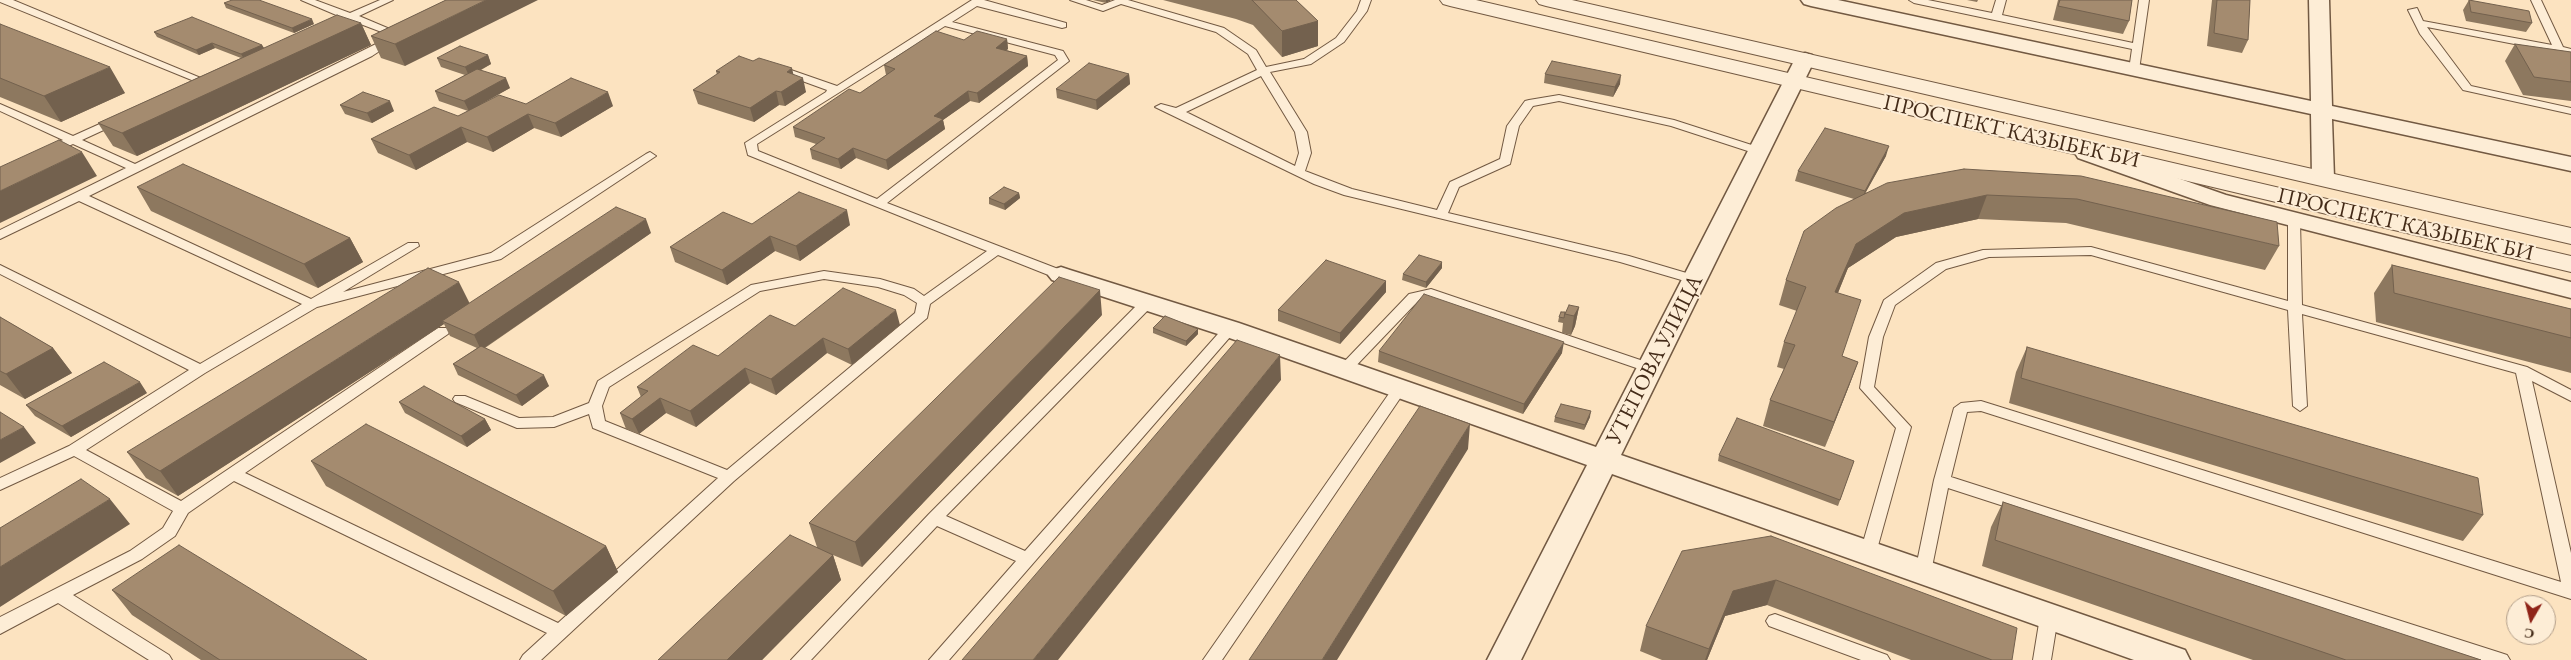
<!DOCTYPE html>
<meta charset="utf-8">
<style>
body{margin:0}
#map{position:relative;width:2571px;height:660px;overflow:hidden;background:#fce3c0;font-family:"EB Garamond",serif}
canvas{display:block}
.north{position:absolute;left:2506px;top:595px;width:50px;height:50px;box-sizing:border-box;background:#fdedd6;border:1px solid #b39f8a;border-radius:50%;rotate:188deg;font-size:14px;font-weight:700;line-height:20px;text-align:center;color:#442b18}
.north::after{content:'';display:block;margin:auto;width:18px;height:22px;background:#8f2418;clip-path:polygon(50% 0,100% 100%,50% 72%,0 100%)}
</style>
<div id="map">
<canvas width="2571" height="660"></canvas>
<div class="north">С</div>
</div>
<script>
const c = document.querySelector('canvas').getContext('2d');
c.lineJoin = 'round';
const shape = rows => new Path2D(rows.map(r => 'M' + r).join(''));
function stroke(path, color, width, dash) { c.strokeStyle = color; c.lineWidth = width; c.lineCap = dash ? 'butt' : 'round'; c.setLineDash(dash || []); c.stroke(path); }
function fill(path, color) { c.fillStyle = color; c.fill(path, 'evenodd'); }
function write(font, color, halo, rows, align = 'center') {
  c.font = font + ' "EB Garamond",serif'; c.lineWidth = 4; c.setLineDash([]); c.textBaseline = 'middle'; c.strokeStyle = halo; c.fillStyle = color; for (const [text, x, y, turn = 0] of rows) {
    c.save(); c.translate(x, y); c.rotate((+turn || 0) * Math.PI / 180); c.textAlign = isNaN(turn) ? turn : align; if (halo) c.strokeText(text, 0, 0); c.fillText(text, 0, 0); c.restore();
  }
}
const service = shape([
 [0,0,13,0,208,81,203,84,199,83,0,2,0,0],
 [301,0,315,0,350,13,380,0,393,0,359,16,404,35,372,56,89,196,311,299,408,243,418,243,419,246,343,292,491,253,646,154,650,152,656,156,501,259,317,307,205,373,86,450,181,501,438,328,448,328,450,331,448,334,245,473,558,623,718,478,593,428,589,414,554,427,517,428,455,402,453,399,455,396,465,396,519,418,553,417,589,403,598,381,751,285,824,271,880,279,914,289,924,296,987,251,748,155,745,143,826,92,827,90,783,74,783,70,791,70,837,86,972,0,984,0,1066,23,1066,27,1062,28,977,6,952,22,1063,51,1069,61,887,203,1066,272,1068,275,1061,279,1056,278,998,255,930,304,927,318,734,481,541,660,520,660,523,655,547,633,234,481,188,513,175,536,142,559,73,595,169,655,172,660,149,660,58,603,0,634,0,617,130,551,163,528,173,511,74,456,0,490,0,478,69,446,189,370,0,274,0,265,200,364,302,304,79,201,0,239,0,230,126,168,73,144,54,152,46,152,46,148,63,140,0,111,0,104,73,136,113,118,121,118,121,122,82,140,135,164,392,36,350,20,335,27,327,27,327,23,341,17,301,0],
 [945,26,1055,55,1058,60,877,199,758,151,757,144,945,26],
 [824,279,878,287,904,295,917,303,915,313,727,470,605,421,602,406,609,387,760,291,824,279],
 [1070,0,1086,0,1102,5,1115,0,1128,0,1224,28,1256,50,1266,67,1304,59,1336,38,1357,11,1361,0,1371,0,1367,11,1344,42,1311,64,1270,72,1307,132,1311,153,1305,171,1352,189,1437,210,1450,182,1500,159,1507,126,1525,101,1529,100,1559,95,1674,120,1764,149,1766,151,1760,155,1671,126,1559,101,1533,106,1519,126,1510,164,1459,187,1448,213,1629,256,1700,277,1702,280,1695,284,1620,262,1344,195,1314,184,1155,107,1161,104,1176,108,1257,70,1248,54,1216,32,1121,4,1103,11,1070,0],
 [1261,76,1295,132,1299,153,1295,166,1186,112,1261,76],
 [1909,0,1928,0,1992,13,1996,0,2006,0,2002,15,2133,43,2139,0,2149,0,2139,70,2134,73,2129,70,2132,49,1914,3,1909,0],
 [2531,0,2541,0,2563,47,2571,49,2571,55,2427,27,2471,86,2571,108,2571,114,2463,90,2420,34,2408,10,2417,8,2423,21,2552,45,2531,0],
 [2294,217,2300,221,2302,305,2527,367,2571,390,2571,401,2532,381,2571,553,2571,599,1981,411,1967,412,1951,477,2501,653,2507,655,2510,660,2479,660,1948,488,1931,572,1929,577,1923,578,1917,577,1915,572,1934,480,1954,408,1961,403,1981,401,2561,582,2516,373,2302,314,2307,406,2300,411,2293,406,2288,310,2091,255,1989,257,1946,269,1895,305,1883,337,1874,387,1911,427,1876,553,1874,557,1868,559,1862,557,1860,553,1896,428,1860,388,1869,337,1884,300,1936,263,1983,250,2091,247,2288,301,2288,221,2294,217],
 [1431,289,1655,365,1657,368,1655,371,1645,371,1430,297,1419,300,1350,372,1340,372,1338,369,1340,366,1409,294,1431,289],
 [1147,299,1152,300,1154,303,1152,306,946,516,1025,551,1225,326,1235,326,1237,329,949,660,929,660,1016,561,937,526,811,660,791,660,929,514,1142,300,1147,299],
 [1400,383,1407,388,1405,391,1222,660,1203,660,1395,385,1400,383],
 [2049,610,2055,612,2058,617,2051,660,2033,660,2040,617,2043,612,2049,610],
 [1775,614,1887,655,1890,660,1861,660,1769,626,1766,621,1769,616,1775,614]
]);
const minor = shape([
 [1801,0,1838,0,2311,101,2309,0,2329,0,2332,106,2571,157,2571,171,2332,119,2334,178,2331,183,2323,185,2315,183,2312,178,2311,114,1811,6,1804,4,1801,0],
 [1805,53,1812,55,1815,59,1621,455,2185,650,2190,660,2134,660,1612,474,1521,660,1487,660,1587,465,1221,335,1052,280,1048,275,1052,270,1061,267,1070,270,1239,323,1596,447,1795,59,1798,55,1805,53],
 [2086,146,2226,195,2571,282,2571,298,2210,205,2078,158,2075,153,2078,148,2086,146]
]);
const tertiary = shape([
 [1440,0,1476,0,2571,256,2571,272,1450,6,1443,4,1440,0],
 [1536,0,1572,0,2571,228,2571,244,1546,6,1539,4,1536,0]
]);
stroke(service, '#725942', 2);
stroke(minor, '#725942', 3);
stroke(tertiary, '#725942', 2);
fill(service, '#fdedd6');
fill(minor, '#fdedd6');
fill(tertiary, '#fdedd6');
fill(shape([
 [446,0,405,66,381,58,371,36],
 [1093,0,1111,0,1106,3],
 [1163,0,1296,0,1318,21,1318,46,1282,57,1253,25,1236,19],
 [1967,0,1978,0,1977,2],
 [2058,0,2132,0,2129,21,2123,34,2053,20],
 [2212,0,2250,0,2248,40,2242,53,2207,46],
 [2469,0,2532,23,2526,32,2466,21,2463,10],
 [224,3,314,24,294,33,226,8],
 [361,23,371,45,137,156,113,146,98,123,241,58,215,48,199,55,157,37,154,32,262,45,264,48],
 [0,24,125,93,61,122,0,97],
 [1007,39,1008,49,1006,50,1027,56,1028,66,979,103,970,101,943,120,945,129,888,170,856,158,841,169,812,159,810,149,816,144,795,137,793,127,860,93,886,75,884,65,964,40],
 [2515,44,2571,52,2571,101,2523,95,2505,61],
 [488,55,491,64,481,70,510,88,479,105,526,104,613,106,561,137,534,128,493,152,467,142,416,170,378,153,371,139,458,116,468,111,439,101,435,91,465,75,441,67,437,58],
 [753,61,793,74,806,92,785,106,779,105,754,122,698,104,693,90,717,75,716,71],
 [1129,74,1130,84,1097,110,1057,98,1056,89],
 [1545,74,1620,84,1613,97,1544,83],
 [340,105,394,111,372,123,345,114],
 [1886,156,1865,193,1964,169,2279,246,2265,270,2066,223,1978,219,1896,237,1848,268,1838,293,1842,356,1858,362,1849,386,1825,447,1763,426,1770,400,1784,369,1777,367,1784,342,1797,311,1779,305,1786,280,1854,199,1795,181,1798,171],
 [137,187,350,238,363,262,318,288,151,211],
 [1019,193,1020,198,1005,210,989,204,989,198],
 [752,224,850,225,800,261,775,251,727,285,675,262,670,247],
 [651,233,485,348,549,386,522,406,458,375,453,364,477,348,450,336,444,324,178,496,146,478,127,452,470,303],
 [2392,265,2571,309,2571,373,2376,322,2374,293],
 [1442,268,1426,288,1402,280,1403,274],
 [1386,281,1386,292,1340,344,1278,321,1278,310],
 [1579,307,1575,326,1571,335,1562,333,1563,323,1558,322,1559,317,1565,312],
 [1102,315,862,567,833,555,841,580,762,660,658,660,817,547,809,523],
 [0,317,53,348,72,373,25,399,0,385],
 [900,325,852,365,827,353,776,395,750,383,696,427,666,413,639,434,626,429,620,413,641,397,637,387,718,356],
 [1153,328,1198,329,1198,334,1186,346,1153,333],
 [2027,347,2483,515,2463,541,2009,403,2016,372],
 [1379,351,1562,353,1523,414,1378,362],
 [147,393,71,437,35,416,26,405],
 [399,402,485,419,491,430,467,447,405,413],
 [1555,417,1590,417,1584,430,1554,422],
 [1719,455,1854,461,1838,506,1718,461],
 [311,461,606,546,618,572,566,616,326,486],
 [2003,502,2481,660,2253,660,1982,566,1991,527],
 [1771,536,2012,660,1911,660,1767,605,1725,616,1707,660,1662,660,1640,651,1646,626],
 [112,590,367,660,201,660,132,615]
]), '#8d785f');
fill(shape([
 [486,0,538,0,405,66,395,44],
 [1106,0,1111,0,1106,3],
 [312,19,314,24,294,33,292,28],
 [1318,21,1318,46,1282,57,1282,31],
 [361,23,371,45,137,156,122,133],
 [1007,39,1008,49,997,57,996,48],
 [212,43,215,48,199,55,196,50],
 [262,45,265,50,244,59,241,54],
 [488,55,491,64,469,76,465,67],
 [1027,56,1028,66,979,103,977,93],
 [110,67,125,93,61,122,44,96],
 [792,68,795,82,787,72],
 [1129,74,1130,84,1097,110,1096,100],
 [1621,75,1620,84,1613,97,1615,87],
 [506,78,510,88,469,111,464,101],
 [803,78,806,92,785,106,781,92],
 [776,91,779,105,754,122,750,108],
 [968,91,970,101,943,120,945,129,888,170,886,160,934,116],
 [608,92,613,106,561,137,555,123],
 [390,101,394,111,372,123,367,113],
 [528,114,534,128,493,152,487,137],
 [461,127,467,142,416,170,409,155],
 [1889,146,1886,156,1861,201,1865,191],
 [853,148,856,158,841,169,838,159],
 [82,152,97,176,0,223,0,191],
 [1019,193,1020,198,1005,210,1004,204],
 [1987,195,1978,219,1896,237,1848,268,1828,317,1835,292,1856,244,1904,213],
 [847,210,850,225,800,261,796,246],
 [646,219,651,233,481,350,474,335],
 [770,236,775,251,727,285,722,270],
 [350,238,363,262,318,288,304,264],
 [1442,262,1442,268,1426,288,1426,282],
 [1386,281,1386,292,1340,344,1340,333],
 [459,282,471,306,442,321,444,324,178,496,160,471],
 [1100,290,1102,315,862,567,855,542],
 [1579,307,1575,326,1571,335,1574,316],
 [896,310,900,325,852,365,848,349],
 [1198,329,1198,334,1186,346,1186,341],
 [823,338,827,353,776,395,771,379],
 [1564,342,1562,353,1523,414,1524,404],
 [53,348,72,373,25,399,6,374],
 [1280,355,1281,380,1058,660,1033,660],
 [1858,362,1849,386,1825,447,1834,422],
 [745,368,750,383,696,427,690,411],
 [544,375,549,386,522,406,516,395],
 [140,382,147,393,71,437,62,426],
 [660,398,666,413,639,434,632,419],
 [1591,411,1590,417,1584,430,1585,425],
 [485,419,491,430,467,447,461,436],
 [1470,424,1468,449,1337,660,1322,660],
 [24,427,36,443,0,463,0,440],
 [110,499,130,524,0,607,0,567],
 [606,546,618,572,566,616,553,591],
 [833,555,841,580,762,660,727,660],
 [1776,580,1767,605,1725,616,1707,660,1705,660,1709,649,1733,591]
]), '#73614e');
const building = shape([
 [232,0,259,0,312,19,292,28,224,3,232,0],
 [446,0,486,0,395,44,371,36,446,0],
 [1252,0,1296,0,1318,21,1282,31,1252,0],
 [2060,0,2132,0,2129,21,2058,6,2060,0],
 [2217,0,2250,0,2248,40,2214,33,2217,0],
 [2469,0,2529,11,2532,23,2471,12,2469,0],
 [337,15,361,23,122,133,98,123,337,15],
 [192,17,262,45,241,54,212,43,196,50,154,32,192,17],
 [0,24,110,67,44,96,0,78,0,24],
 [936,31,964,40,977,31,1007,39,996,48,1027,56,977,93,968,91,934,116,943,119,886,160,853,148,838,159,810,149,825,138,793,127,849,89,860,93,895,69,884,65,936,31],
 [2515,44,2571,52,2571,82,2534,77,2515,44],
 [460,46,488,55,465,67,437,58,460,46],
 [739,56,753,61,759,58,792,68,787,72,803,78,781,92,776,91,750,108,693,90,720,72,716,71,739,56],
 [1552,61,1621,75,1615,87,1545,74,1552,61],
 [1089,63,1129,74,1096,100,1056,89,1089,63],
 [477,69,506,78,464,101,435,91,477,69],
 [571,78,608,92,555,123,528,114,487,137,461,127,409,155,371,139,434,107,458,116,499,95,526,104,571,78],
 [363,92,390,101,367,113,340,105,363,92],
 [1825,128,1889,146,1865,191,1798,171,1825,128],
 [59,140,82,152,0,191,0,167,59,140],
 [183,164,350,238,304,264,137,187,183,164],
 [1964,169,2081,176,2277,222,2279,246,2077,199,1987,195,1904,213,1856,244,1835,292,1861,300,1842,356,1858,362,1834,422,1770,400,1795,345,1784,342,1806,287,1786,280,1804,231,1836,208,1887,183,1964,169],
 [1004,187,1019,193,1004,204,989,198,1004,187],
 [799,192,847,210,796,246,770,236,722,270,670,247,723,212,752,224,799,192],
 [616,207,646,219,474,335,442,321,616,207],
 [1419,255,1442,262,1426,282,1403,274,1419,255],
 [1326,260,1386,281,1340,333,1278,310,1326,260],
 [2392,265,2571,309,2571,338,2394,293,2392,265],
 [428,268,459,282,160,471,127,452,428,268],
 [1059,277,1100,290,855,542,809,523,1059,277],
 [843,288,896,310,848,349,823,338,771,379,745,368,690,411,660,398,632,419,620,413,648,391,637,387,693,345,718,356,770,315,795,326,843,288],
 [1424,294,1564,342,1524,404,1379,351,1424,294],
 [1569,305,1579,307,1574,316,1565,314,1569,305],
 [1561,312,1565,312,1564,318,1559,317,1561,312],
 [1165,316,1198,329,1186,341,1153,328,1165,316],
 [0,317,53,348,6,374,0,371,0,317],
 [1237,340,1280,355,1033,660,962,660,1237,340],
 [481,346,544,375,516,395,453,364,481,346],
 [2027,347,2478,478,2483,515,2021,378,2027,347],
 [104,362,140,382,62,426,26,405,104,362],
 [424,386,485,419,461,436,399,402,424,386],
 [1561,404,1591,411,1585,425,1555,417,1561,404],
 [1420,406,1470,424,1322,660,1249,660,1420,406],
 [0,412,24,427,0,440,0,412],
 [1737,418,1854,461,1840,500,1719,455,1737,418],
 [366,424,606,546,553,591,311,461,366,424],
 [81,479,110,499,0,567,0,528,81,479],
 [2003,502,2481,660,2346,660,1995,540,2003,502],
 [790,535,833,555,727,660,658,660,790,535],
 [1771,536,2017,628,2012,660,1992,660,1776,580,1733,591,1709,649,1646,626,1682,551,1771,536],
 [179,545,367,660,220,660,112,590,179,545]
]);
fill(building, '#a48b6f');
stroke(building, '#73614e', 1);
write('22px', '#442b18', '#fdedd6', [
 ["ПРОСПЕКТ КАЗЫБЕК БИ",2011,132,13],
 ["ПРОСПЕКТ КАЗЫБЕК БИ",2405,225,13],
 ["УТЕПОВА УЛИЦА",1655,360,-63]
]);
</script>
